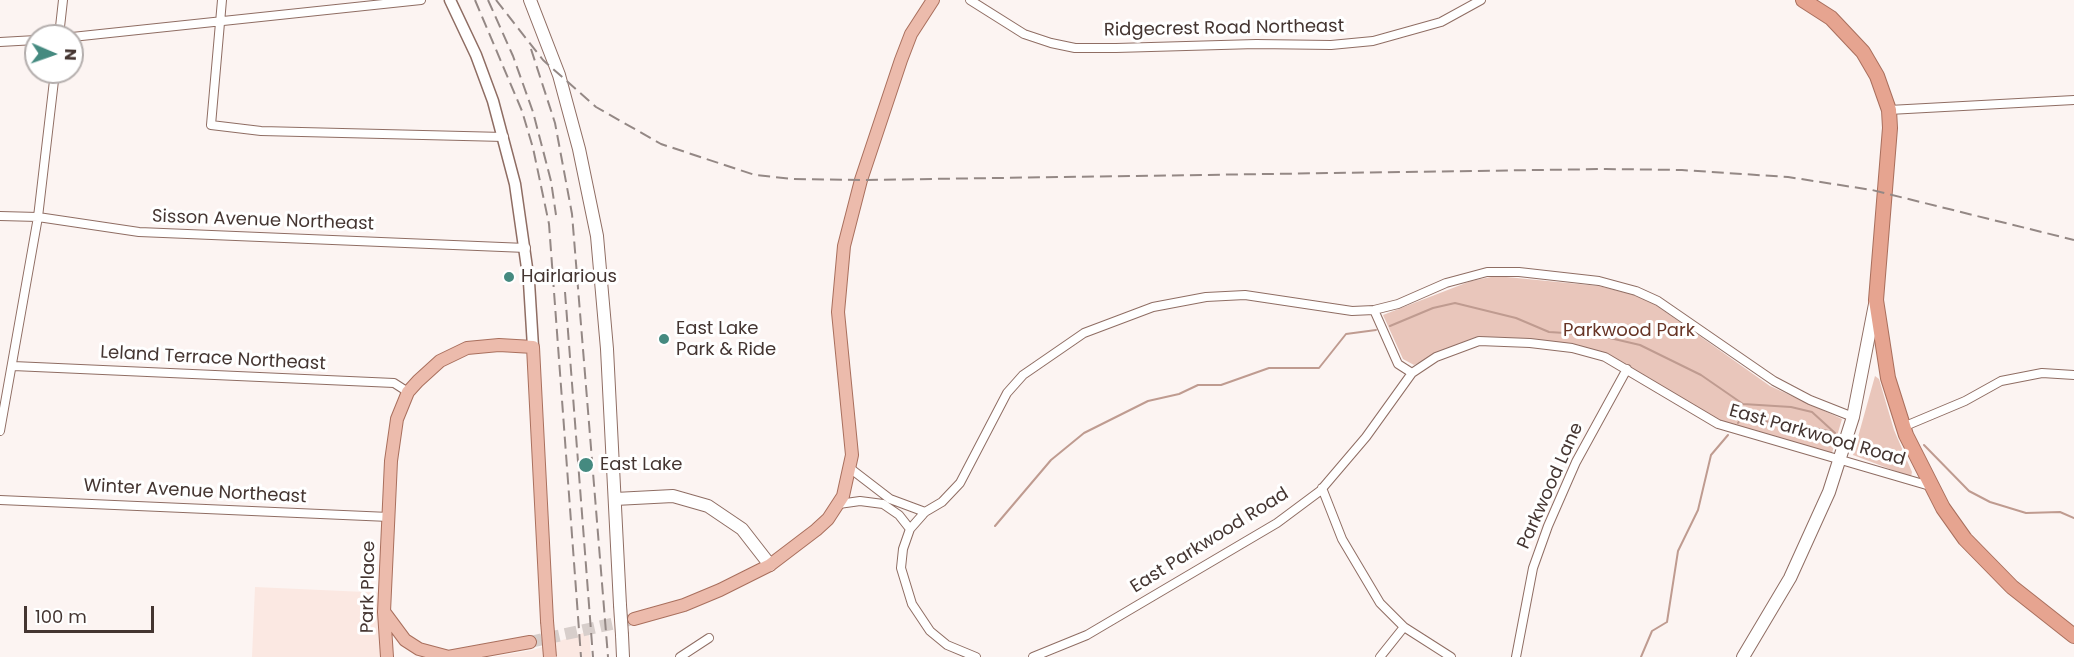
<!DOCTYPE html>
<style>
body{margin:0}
#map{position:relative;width:2074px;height:657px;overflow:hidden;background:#fcf4f2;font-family:Poppins,sans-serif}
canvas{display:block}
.north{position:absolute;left:24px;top:24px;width:60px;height:60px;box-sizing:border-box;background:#fff;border:2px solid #b4aead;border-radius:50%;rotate:92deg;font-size:16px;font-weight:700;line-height:24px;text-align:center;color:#443531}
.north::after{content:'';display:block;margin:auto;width:21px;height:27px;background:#458a80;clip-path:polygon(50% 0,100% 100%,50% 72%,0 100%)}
.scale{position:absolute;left:24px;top:606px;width:130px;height:27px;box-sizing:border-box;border:3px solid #443531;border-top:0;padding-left:8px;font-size:18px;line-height:21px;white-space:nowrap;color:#443531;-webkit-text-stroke:4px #fff;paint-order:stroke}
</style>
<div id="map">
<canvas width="2074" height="657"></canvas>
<div class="north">N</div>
<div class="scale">100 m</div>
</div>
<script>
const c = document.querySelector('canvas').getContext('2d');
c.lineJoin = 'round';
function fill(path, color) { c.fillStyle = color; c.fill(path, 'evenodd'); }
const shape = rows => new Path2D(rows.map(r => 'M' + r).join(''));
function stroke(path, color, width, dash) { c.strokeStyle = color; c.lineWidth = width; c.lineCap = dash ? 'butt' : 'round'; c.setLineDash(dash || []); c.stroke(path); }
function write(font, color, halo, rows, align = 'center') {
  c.font = font + ' Poppins,sans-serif'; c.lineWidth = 6; c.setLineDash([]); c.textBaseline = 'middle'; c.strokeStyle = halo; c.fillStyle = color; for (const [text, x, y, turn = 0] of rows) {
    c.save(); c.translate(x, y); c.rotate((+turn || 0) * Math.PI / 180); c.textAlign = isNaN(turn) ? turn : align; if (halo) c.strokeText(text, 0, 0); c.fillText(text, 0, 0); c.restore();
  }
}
fill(shape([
 [255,587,387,593,386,657,252,657],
 [589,631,591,657,493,657,533,650]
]), '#fbe8e2');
fill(shape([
 [1496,276,1599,286,1646,298,1770,386,1842,419,1832,453,1718,424,1627,369,1569,349,1480,338,1414,365,1403,359,1383,315,1471,281],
 [1875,376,1879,379,1894,430,1912,472,1911,477,1853,455]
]), '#e9c6bb');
stroke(shape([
 [1390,326,1433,308,1455,303,1516,318,1549,332,1597,335,1640,345,1701,375,1743,404,1791,407,1812,412,1835,433],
 [1738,423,1743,416,1800,429],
 [1814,428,1833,432],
 [1924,445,1969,491,1990,502,2026,513,2060,512,2074,518],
 [995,526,1051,460,1084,433,1148,401,1179,394,1198,385,1221,385,1269,368,1319,368,1346,334,1376,330],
 [1641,657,1652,631,1667,622,1678,551,1698,510,1711,455,1728,435]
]), '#bf9b90', 2);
stroke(shape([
 [530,642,634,619]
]), '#d7cecb', 12, [12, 6]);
const minor = shape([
 [222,0,211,125,261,131,504,137],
 [970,0,1024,34,1051,43,1075,48,1116,48,1256,44,1331,45,1373,41,1441,22,1481,0],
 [59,36,63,0],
 [72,37,421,0],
 [0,42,36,40],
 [1889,110,2074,100],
 [0,216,38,217,139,232,526,248],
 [1374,310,1398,364,1412,373],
 [13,366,394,383,408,392],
 [1903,427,1965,401,2001,381,2042,373,2074,375],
 [0,431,38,217,55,72],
 [851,469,890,499,925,512],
 [1322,488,1342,539,1380,603,1404,627,1451,657],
 [0,500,389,517],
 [839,504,860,501,883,504,899,515,910,529],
 [680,657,709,638],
 [976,657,947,645,930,631,912,604,901,568,903,549,910,529,925,512,942,502,960,483,1007,393,1023,375,1084,333,1153,307,1206,297,1245,295,1352,311,1374,310,1398,304,1446,283,1487,272,1519,272,1599,281,1636,291,1658,301,1774,381,1810,400,1853,417],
 [1033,657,1087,635,1277,523,1320,491,1366,437,1412,373,1436,357,1479,341,1530,343,1572,348,1605,357,1718,424,1930,486],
 [1380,657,1404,627],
 [1516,657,1533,568,1548,526,1576,462,1627,369]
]);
const tertiary = shape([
 [450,0,476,55,493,101,515,184,529,282,533,347]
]);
const secondary = shape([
 [530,0,559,75,579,149,597,236,607,349,620,605],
 [615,499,673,496,708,506,742,529,770,565],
 [622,635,623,657],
 [1743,657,1790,578,1829,492,1853,417,1875,304]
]);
const primary = shape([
 [385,613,405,640,419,649,449,657],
 [634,619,684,605,720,590,770,565,816,530,828,519,843,496,852,455,838,312,844,246,861,180,901,60,911,34,933,0],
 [387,657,384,612,391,461,397,419,408,392,418,381,440,361,467,348,499,345,533,347,547,621],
 [448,657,530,642]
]);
const trunk = shape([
 [1803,0,1831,18,1863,52,1877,76,1889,110,1890,128,1876,300,1888,378,1906,435,1943,508,1965,539,2012,587,2074,636]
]);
stroke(minor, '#8f6d63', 10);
stroke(tertiary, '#8f6d63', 13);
stroke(secondary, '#8f6d63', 14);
stroke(primary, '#a96f5d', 14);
stroke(trunk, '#a96f5d', 16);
stroke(minor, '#fff', 8);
stroke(tertiary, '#fff', 10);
stroke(secondary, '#fff', 12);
stroke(primary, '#ecbbac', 12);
stroke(trunk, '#e6a490', 14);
stroke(shape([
 [475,0,522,111,533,148,549,224,581,657],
 [488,0,513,56,533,112,551,181,556,215],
 [496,0,543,60,596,107,661,144,755,175,793,179,861,180,1606,169,1682,170,1788,177,1872,190,2074,240],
 [531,49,555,123,572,214,608,657],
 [565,292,593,657]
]), '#948885', 2, [12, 6]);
const secondaryBridge = shape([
 [620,605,622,635]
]);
const primaryBridge = shape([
 [547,621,550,657]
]);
stroke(secondaryBridge, '#8f6d63', 14, []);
stroke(primaryBridge, '#a96f5d', 14, []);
stroke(secondaryBridge, '#fff', 12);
stroke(primaryBridge, '#ecbbac', 12);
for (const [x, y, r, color] of [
 [509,277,6,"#458a80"],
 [664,339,6,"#458a80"],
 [586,465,8,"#458a80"]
]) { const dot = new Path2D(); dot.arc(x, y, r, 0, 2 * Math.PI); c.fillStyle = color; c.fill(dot); stroke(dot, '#fff', 2); }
write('18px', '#443531', '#fff', [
 ["Ridgecrest Road Northeast",1224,29,-1],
 ["Sisson Avenue Northeast",263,221,2],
 ["Leland Terrace Northeast",213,359,3],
 ["East Parkwood Road",1817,436,16],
 ["Parkwood Lane",1551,486,-66],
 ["Winter Avenue Northeast",195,492,3],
 ["East Parkwood Road",1210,541,-32],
 ["Park Place",369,587,-89]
]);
write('18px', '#443531', '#fff', [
 ["Hairlarious",521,277],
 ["East Lake",676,329],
 ["Park & Ride",676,350],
 ["East Lake",600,465]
], 'left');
write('18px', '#673526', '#fff', [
 ["Parkwood Park",1629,331]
]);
</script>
